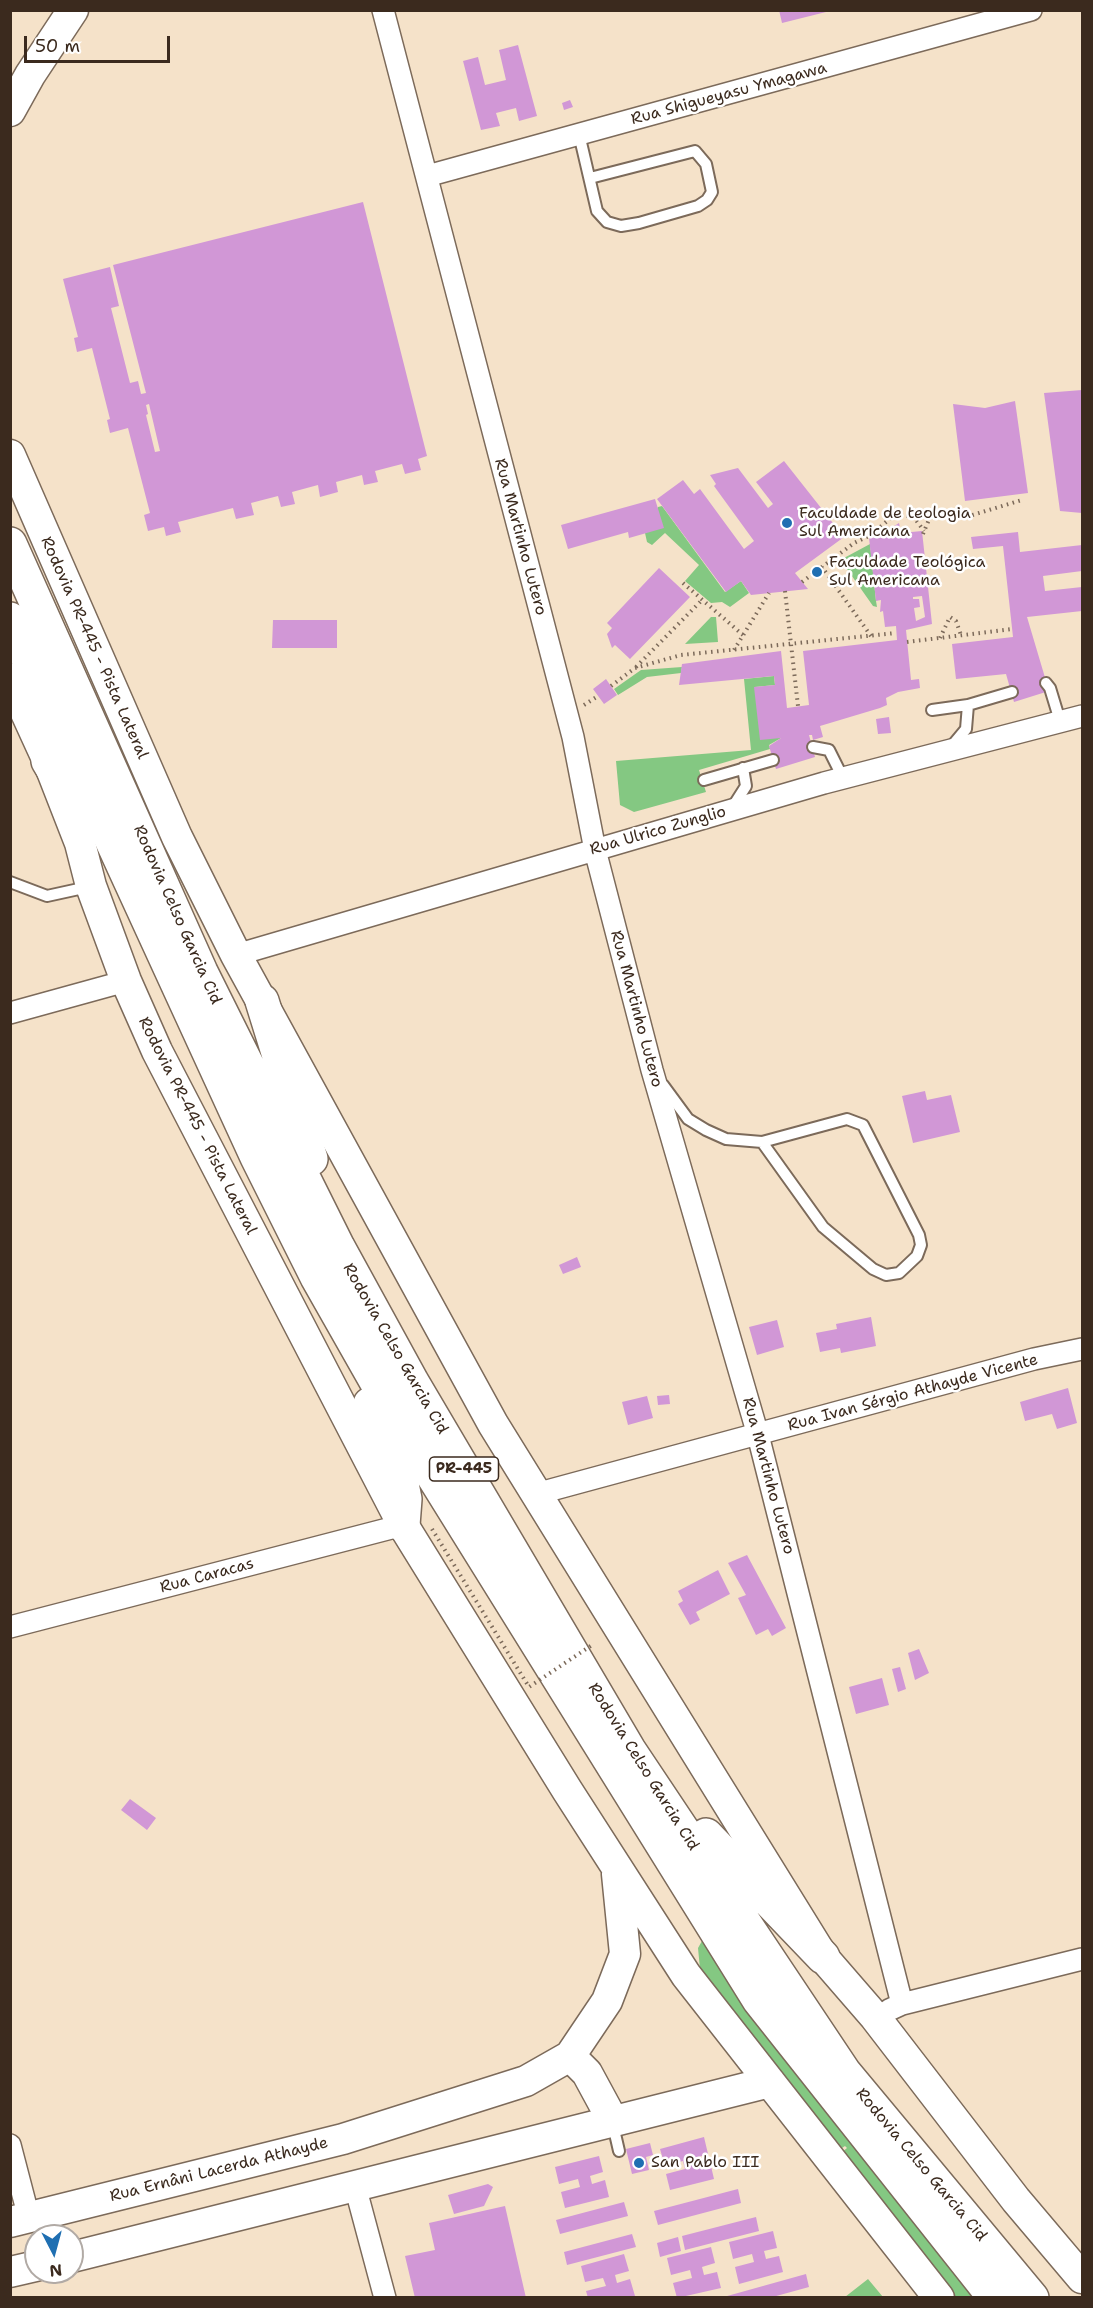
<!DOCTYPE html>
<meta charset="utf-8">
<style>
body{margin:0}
#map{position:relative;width:1093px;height:2308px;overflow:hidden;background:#f5e2c9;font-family:"Shantell Sans",sans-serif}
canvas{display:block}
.frame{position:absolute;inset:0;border:12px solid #3b2a1e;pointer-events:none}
.north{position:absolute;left:24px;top:2224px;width:60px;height:60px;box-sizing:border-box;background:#fff;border:2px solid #b1aaa5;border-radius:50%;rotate:174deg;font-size:16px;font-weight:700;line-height:24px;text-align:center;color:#3b2a1e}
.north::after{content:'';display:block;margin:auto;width:21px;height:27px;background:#1f6fb2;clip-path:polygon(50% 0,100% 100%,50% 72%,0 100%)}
.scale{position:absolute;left:24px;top:36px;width:146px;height:27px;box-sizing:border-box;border:3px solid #3b2a1e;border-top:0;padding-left:8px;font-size:18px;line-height:21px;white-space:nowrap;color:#3b2a1e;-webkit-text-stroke:4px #fff;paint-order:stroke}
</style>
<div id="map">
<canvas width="1093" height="2308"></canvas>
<div class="frame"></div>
<div class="north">N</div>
<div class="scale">50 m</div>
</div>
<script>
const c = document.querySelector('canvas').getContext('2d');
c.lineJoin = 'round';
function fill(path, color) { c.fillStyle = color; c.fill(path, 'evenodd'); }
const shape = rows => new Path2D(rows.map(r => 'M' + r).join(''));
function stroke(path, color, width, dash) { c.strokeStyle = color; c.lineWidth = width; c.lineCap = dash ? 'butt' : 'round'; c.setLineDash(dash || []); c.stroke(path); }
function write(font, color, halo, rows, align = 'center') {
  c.font = font + ' "Shantell Sans",sans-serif'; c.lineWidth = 5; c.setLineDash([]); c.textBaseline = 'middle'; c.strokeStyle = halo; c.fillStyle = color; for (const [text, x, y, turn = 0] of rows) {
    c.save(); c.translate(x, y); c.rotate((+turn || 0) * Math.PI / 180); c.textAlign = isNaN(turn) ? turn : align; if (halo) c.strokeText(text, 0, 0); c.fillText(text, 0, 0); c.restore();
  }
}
fill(shape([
 [662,506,725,592,741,581,749,593,730,607,722,602,711,603,685,581,699,565,665,533,652,545,647,542,645,533,658,507],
 [870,544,876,601,877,607,873,606,842,562,844,558],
 [711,617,716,617,718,642,685,644],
 [682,667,681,673,647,677,618,695,614,689,641,670],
 [774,676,775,685,755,687,781,738,769,745,770,749,699,770,706,792,634,812,620,805,616,761,751,750,744,679],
 [706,1934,986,2297,950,2297,841,2153,847,2148,845,2146,839,2150,700,1969,698,1948],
 [868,2279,883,2297,845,2297]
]), '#84c882');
fill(shape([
 [779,10,830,10,830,11,782,23],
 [518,45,537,116,519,121,516,108,496,113,500,126,481,130,463,61,478,57,485,85,506,80,499,50],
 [570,100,573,107,564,110,562,103],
 [363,202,427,456,418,459,421,470,405,474,402,464,375,471,378,482,364,485,362,475,336,482,338,492,320,497,318,485,292,492,295,504,281,507,278,496,251,503,254,515,236,519,233,508,178,522,181,532,166,536,164,527,148,531,144,515,150,513,128,428,110,433,107,420,110,419,92,348,77,352,74,338,78,337,63,279,110,267,119,306,111,308,130,383,138,381,141,394,146,393,113,265],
 [149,404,160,451,155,452,146,415,148,414,146,405],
 [1082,390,1082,513,1060,511,1044,393],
 [1015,401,1028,493,965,501,953,404,985,408],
 [784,461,844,537,795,573,808,589,751,595,741,581,726,592,657,499,683,480,694,494,700,489,744,549,754,541,714,486,716,484,710,475,738,468,768,508,773,504,756,482],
 [655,499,664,528,629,538,628,532,568,549,561,525],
 [899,523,901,533,922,531,932,624,906,630,911,680,919,679,920,688,898,692,886,698,887,705,880,708,820,726,823,737,813,740,812,735,809,735,815,757,776,769,769,746,781,738,760,740,754,687,775,685,774,676,679,685,682,664,781,651,787,708,809,705,803,651,897,640,896,626,885,627,883,611,880,612,881,600,876,601,869,538,877,537],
 [922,596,925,617,916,621,914,608,920,607,919,599,913,599,913,597],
 [1018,532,1020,552,1082,545,1082,571,1043,576,1045,591,1082,587,1082,611,1027,617,1049,691,1014,702,1006,674,956,679,952,644,1013,637,1003,546,973,549,971,537],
 [659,568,690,597,630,659,615,645,612,648,607,634,612,628,607,623],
 [273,620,337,620,337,648,272,648],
 [606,679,617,695,604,704,593,689],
 [889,717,891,733,878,734,876,719],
 [925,1091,927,1100,951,1095,960,1132,913,1143,902,1096],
 [577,1257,581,1267,563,1274,559,1265],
 [871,1317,876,1346,841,1353,840,1348,820,1352,816,1333,837,1329,836,1324],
 [777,1320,784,1347,757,1355,749,1327],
 [1068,1388,1077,1423,1057,1429,1052,1414,1025,1421,1020,1402],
 [669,1395,670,1404,658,1405,657,1396],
 [647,1396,653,1418,628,1425,622,1402],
 [747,1555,786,1628,772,1636,768,1629,756,1635,738,1598,746,1595,728,1563],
 [718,1570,730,1594,696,1612,700,1620,690,1625,678,1604,683,1601,678,1591],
 [919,1649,929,1673,915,1680,908,1653],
 [900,1667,906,1689,898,1692,892,1669],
 [882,1678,889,1705,856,1714,849,1687],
 [130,1799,156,1818,147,1830,121,1810],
 [704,2137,708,2154,695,2158,697,2166,710,2162,714,2179,670,2190,666,2174,685,2169,683,2161,665,2166,660,2149],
 [650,2143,653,2155,646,2157,649,2170,632,2174,626,2149],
 [599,2156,603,2172,590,2176,592,2184,605,2180,609,2197,565,2208,561,2192,580,2187,578,2179,559,2184,555,2167],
 [488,2184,493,2187,484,2206,454,2214,448,2195],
 [738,2189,741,2203,658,2225,654,2211],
 [624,2202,628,2216,560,2234,556,2220],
 [505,2206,526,2298,415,2298,405,2256,435,2250,429,2223],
 [756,2217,759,2231,685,2250,682,2236],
 [773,2231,777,2248,764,2251,766,2259,779,2256,783,2272,739,2284,735,2267,754,2262,752,2254,733,2259,729,2242],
 [632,2234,636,2247,567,2265,564,2252],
 [678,2237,681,2251,660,2257,657,2243],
 [711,2247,715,2263,702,2267,704,2275,717,2272,721,2288,677,2298,673,2283,692,2278,690,2270,671,2275,667,2258],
 [624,2254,629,2271,615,2275,617,2283,630,2279,635,2296,588,2298,586,2291,606,2286,603,2278,585,2282,581,2266],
 [806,2274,809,2287,769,2298,720,2298]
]), '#d197d6');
const lane = shape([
 [579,134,597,211,607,222,621,226,639,223,698,206,707,200,712,192,706,164,695,151,590,178],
 [1046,683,1050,688,1060,721],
 [932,710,968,705,1012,692],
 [813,747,829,750,843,778],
 [951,747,966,729,968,705],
 [704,780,773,760],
 [732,808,746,786,743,768],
 [10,882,47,896,88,887],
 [663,1085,688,1119,706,1130,726,1139,762,1142,847,1119,863,1125,919,1235,921,1245,917,1256,899,1273,886,1275,873,1269,823,1227,762,1142],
 [613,2125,619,2151]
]);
const street = shape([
 [383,10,573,737,595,850,652,1070,758,1435,902,2004],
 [427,176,1031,10],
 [236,955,824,783,1082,716],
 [10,1013,126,981],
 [536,1494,1034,1359,1082,1349],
 [10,1627,403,1525],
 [889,2010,902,2004,1082,1959],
 [10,2145,29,2218],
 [355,2186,385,2298]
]);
const secondary = shape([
 [10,111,30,75,73,10],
 [10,455,177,837,236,955,493,1424,823,1957,875,2017,1016,2200,1082,2278],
 [10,678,48,761,80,843,91,886,126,981,157,1051,403,1525,567,1790,686,1975,939,2298],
 [570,2056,587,2073,613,2121],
 [10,2222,343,2139,526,2081,570,2056,607,2001,625,1954,617,1874],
 [72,2257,770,2082],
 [10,2272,36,2266]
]);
const highway = shape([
 [10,544,201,972,338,1247,412,1382,629,1750,844,2072,1032,2298],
 [10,619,257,1157,317,1277,397,1418,759,2000,995,2298],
 [48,761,81,816],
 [262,1001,311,1159],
 [370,1404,401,1479,405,1499,403,1525],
 [706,1835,823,1957]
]);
stroke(lane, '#7c6a5a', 14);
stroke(street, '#7c6a5a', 24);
stroke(secondary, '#7c6a5a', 33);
stroke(highway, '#7c6a5a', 36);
stroke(shape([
 [913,516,924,531],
 [923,534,930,517],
 [802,582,822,567],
 [683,583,743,635],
 [785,591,798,706],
 [871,636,822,567,854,543,871,535,893,516,969,516,1022,500],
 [940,638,950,617,956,621,961,635],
 [907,642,1012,629],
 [734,650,769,593],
 [636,667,702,600],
 [611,686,635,668,681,655,896,633],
 [584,705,598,696]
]), '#7c6a5a', 4, [1.5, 4.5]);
stroke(lane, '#fff', 10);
stroke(street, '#fff', 21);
stroke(secondary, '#fff', 30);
stroke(highway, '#fff', 33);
stroke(shape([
 [432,1529,529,1687,592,1645]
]), '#7c6a5a', 4, [1.5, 4.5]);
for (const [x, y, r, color] of [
 [787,523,6,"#1f6fb2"],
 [817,572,6,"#1f6fb2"],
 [639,2163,6,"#1f6fb2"]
]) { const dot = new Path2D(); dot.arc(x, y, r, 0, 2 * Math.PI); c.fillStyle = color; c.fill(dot); stroke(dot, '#fff', 2); }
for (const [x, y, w] of [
 [464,1469,69]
]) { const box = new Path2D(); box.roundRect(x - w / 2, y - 12, w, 24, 4.5); c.fillStyle = '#fff'; c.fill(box); stroke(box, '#3b2a1e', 1.5); }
write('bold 15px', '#3b2a1e', null, [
 ["PR-445",464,1469]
]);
write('16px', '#3b2a1e', '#fff', [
 ["Rua Shigueyasu Ymagawa",729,94,-15],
 ["Rua Martinho Lutero",520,537,75],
 ["Rodovia PR-445 - Pista Lateral",94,648,66],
 ["Rua Ulrico Zunglio",658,831,-16],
 ["Rodovia Celso Garcia Cid",177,915,66],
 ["Rua Martinho Lutero",636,1009,75],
 ["Rodovia PR-445 - Pista Lateral",197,1126,63],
 ["Rodovia Celso Garcia Cid",395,1349,60],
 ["Rua Ivan Sérgio Athayde Vicente",913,1393,-15],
 ["Rua Martinho Lutero",768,1476,75],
 ["Rua Caracas",207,1576,-15],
 ["Rodovia Celso Garcia Cid",643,1767,58],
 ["Rodovia Celso Garcia Cid",921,2165,50],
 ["Rua Ernâni Lacerda Athayde",219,2170,-14]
]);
write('16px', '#3b2a1e', '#fff', [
 ["Faculdade de teologia",799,514],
 ["Sul Americana",799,532],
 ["Faculdade Teológica",829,563],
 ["Sul Americana",829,581],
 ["San Pablo III",651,2163]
], 'left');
</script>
